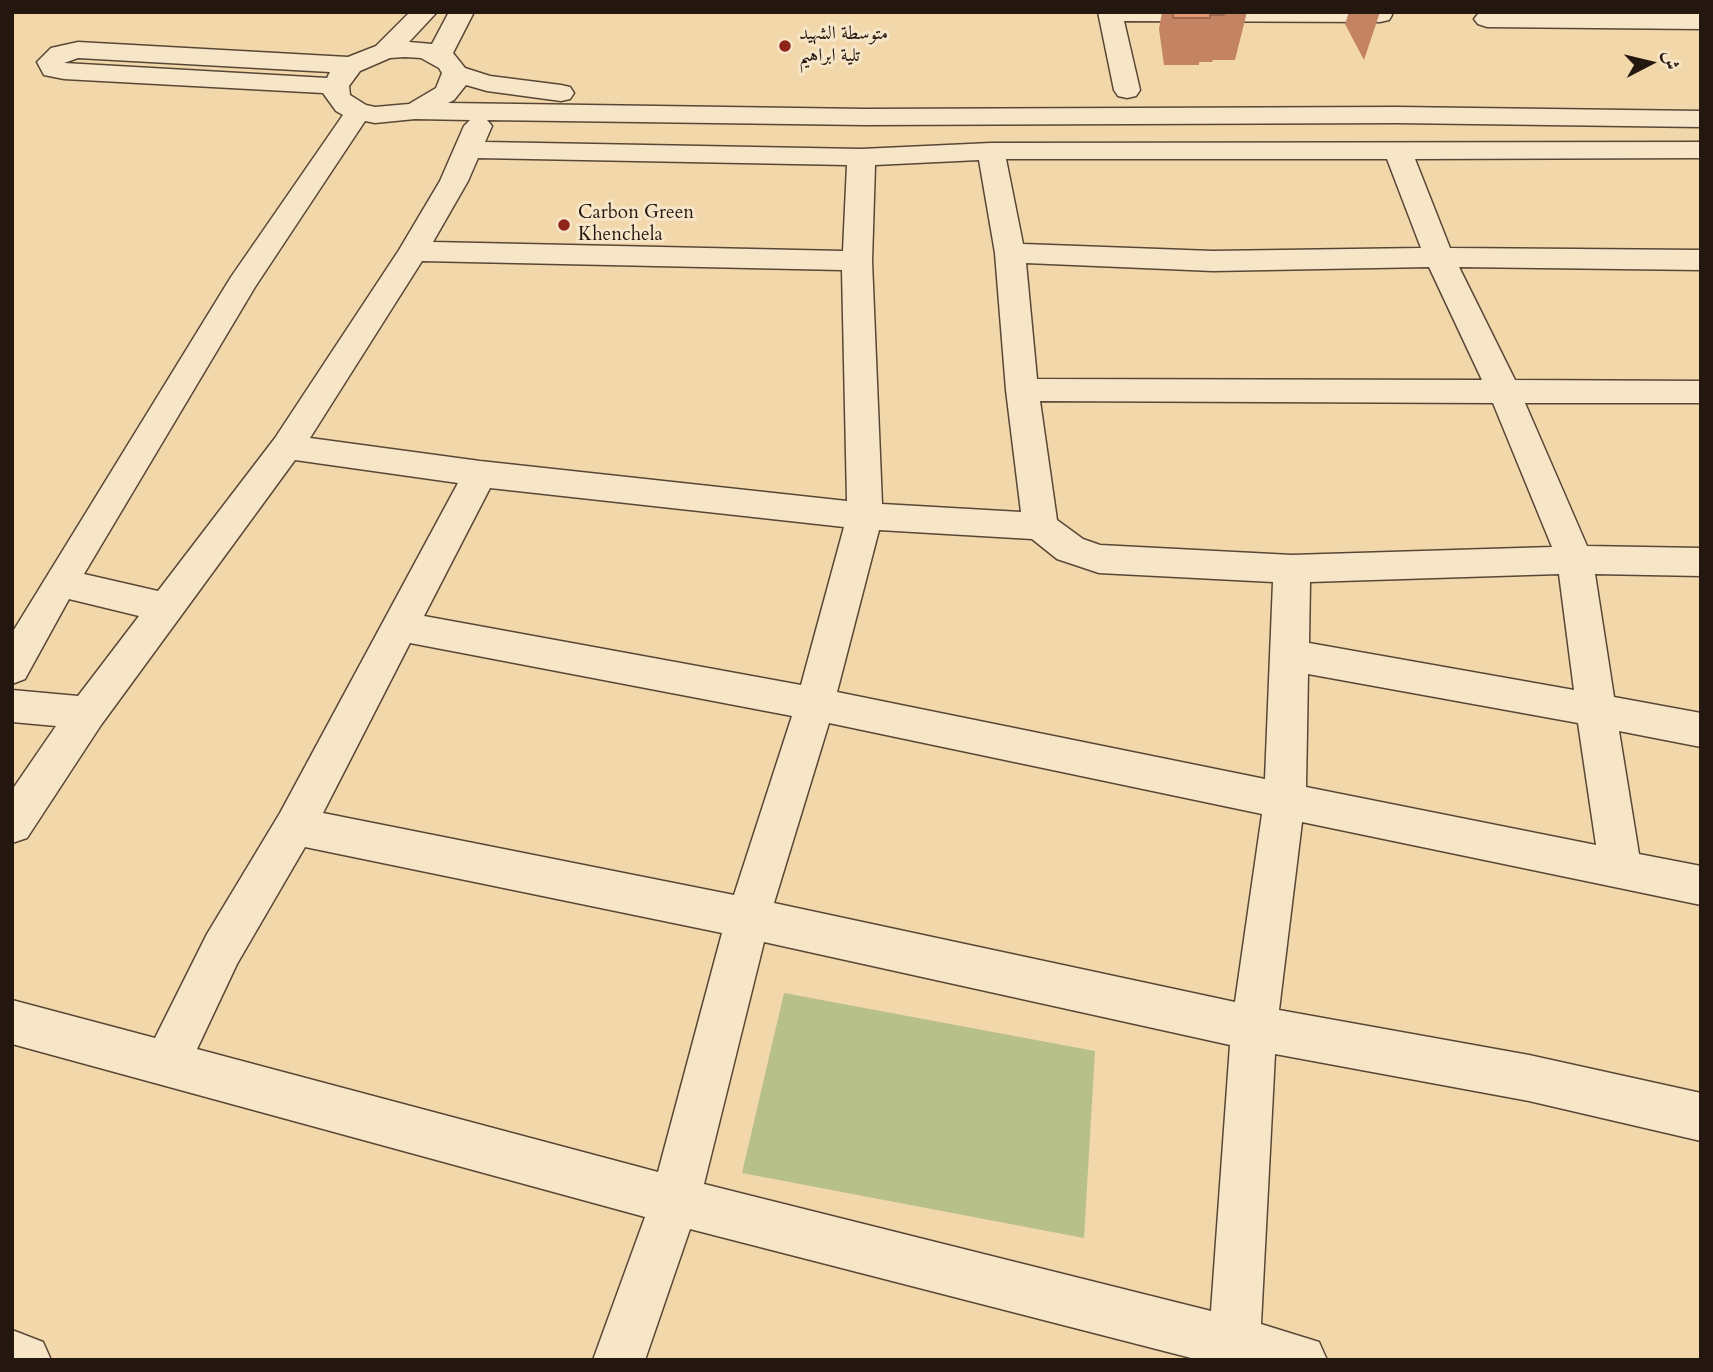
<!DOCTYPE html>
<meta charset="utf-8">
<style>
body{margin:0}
#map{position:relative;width:1713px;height:1372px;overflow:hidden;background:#f2d7aa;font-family:Cardo,Amiri,serif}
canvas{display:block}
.frame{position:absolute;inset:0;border:14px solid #241710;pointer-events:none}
.north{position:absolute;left:1615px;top:28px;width:70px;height:70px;-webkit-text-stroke:5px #f7e5c8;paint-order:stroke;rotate:83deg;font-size:19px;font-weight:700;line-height:28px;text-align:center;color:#241710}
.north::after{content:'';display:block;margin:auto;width:24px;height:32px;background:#241710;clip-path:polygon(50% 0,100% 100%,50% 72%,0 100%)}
</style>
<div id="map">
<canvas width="1713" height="1372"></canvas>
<div class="frame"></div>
<div class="north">ش</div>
</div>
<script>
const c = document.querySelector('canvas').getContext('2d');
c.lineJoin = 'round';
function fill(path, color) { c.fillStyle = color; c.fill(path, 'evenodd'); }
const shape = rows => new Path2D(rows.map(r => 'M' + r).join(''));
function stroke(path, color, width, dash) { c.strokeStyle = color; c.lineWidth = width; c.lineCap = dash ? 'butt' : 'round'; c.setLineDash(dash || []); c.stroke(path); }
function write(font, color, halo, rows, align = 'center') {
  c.font = font + ' Cardo,Amiri,serif'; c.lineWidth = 6; c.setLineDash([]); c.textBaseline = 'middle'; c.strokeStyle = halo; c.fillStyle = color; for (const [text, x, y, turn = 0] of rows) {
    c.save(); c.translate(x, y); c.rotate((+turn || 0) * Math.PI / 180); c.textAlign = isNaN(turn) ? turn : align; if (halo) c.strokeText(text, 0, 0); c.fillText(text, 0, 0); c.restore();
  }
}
fill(shape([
 [784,993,1095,1051,1084,1238,742,1173]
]), '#b7bf8b');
const minor = shape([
 [410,12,437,12,409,42,432,44,449,12,474,12,453,53,465,68,490,76,561,85,570,87,574,93,570,99,561,101,487,91,466,85,454,100,448,103,865,109,1397,107,1701,111,1701,127,1397,123,865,125,487,120,492,126,485,142,861,149,991,143,1701,142,1701,158,1415,159,1450,248,1701,250,1701,270,1459,267,1515,380,1701,381,1701,403,1525,403,1587,546,1701,548,1701,576,1595,574,1614,697,1701,713,1701,747,1619,731,1639,854,1701,866,1701,905,1302,822,1279,1010,1529,1055,1701,1093,1701,1141,1529,1101,1275,1054,1261,1324,1319,1342,1327,1360,1199,1360,690,1229,645,1360,593,1360,645,1217,12,1044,12,1000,155,1038,207,934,280,813,458,483,295,460,101,725,27,838,12,843,12,790,56,726,12,722,12,690,78,696,139,616,69,599,25,679,12,684,12,633,231,277,343,115,336,111,323,93,64,79,44,75,37,62,51,48,78,42,348,57,376,46,410,12],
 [405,57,421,58,439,68,442,73,436,88,409,104,375,107,366,105,350,95,349,86,360,71,390,58,405,57],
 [78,58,330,72,327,78,64,63,78,58],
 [415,119,470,120,464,126,440,181,399,250,275,438,158,591,84,574,255,287,365,121,375,123,415,119],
 [478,158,847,165,843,251,433,242,468,181,478,158],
 [1006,159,1387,159,1421,248,1213,251,1023,244,1006,159],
 [979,160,995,253,1006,390,1021,512,882,504,872,261,875,165,979,160],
 [422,261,842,270,847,501,480,461,310,438,422,261],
 [1026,263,1213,271,1429,267,1482,380,1037,379,1026,263],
 [1040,401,1493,403,1552,547,1292,555,1100,545,1083,539,1057,520,1040,401],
 [490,488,844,527,801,685,424,616,490,488],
 [879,530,1032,539,1057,559,1099,573,1273,582,1265,779,837,692,879,530],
 [1559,574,1574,690,1309,643,1310,582,1559,574],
 [410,643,792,716,734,895,323,813,410,643],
 [1308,674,1578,723,1596,845,1306,787,1308,674],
 [829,723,1262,814,1235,1002,774,903,829,723],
 [305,847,722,933,658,1172,197,1049,237,964,305,847],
 [764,942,1230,1045,1211,1311,704,1184,764,942],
 [1098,12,1391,12,1392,15,1389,20,1380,22,1124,21,1140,90,1136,96,1127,98,1118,96,1114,90,1098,12],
 [1484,12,1701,13,1701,29,1487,27,1478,24,1474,19,1478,14,1484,12],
 [12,1330,43,1342,51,1360,12,1360,12,1330]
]);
stroke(minor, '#584736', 3);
fill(minor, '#f7e5c8');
fill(shape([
 [1162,12,1247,12,1235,60,1213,60,1212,62,1199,62,1199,65,1164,65,1159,29],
 [1349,12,1380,12,1364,60,1345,24]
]), '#c48463');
const building = shape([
 [1173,12,1247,12,1247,13,1223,13,1224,15,1210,15,1210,18,1173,18,1173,12]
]);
fill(building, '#e49973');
stroke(building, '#a06b50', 2);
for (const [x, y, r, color] of [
 [785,46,7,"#8f2418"],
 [564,225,7,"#8f2418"]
]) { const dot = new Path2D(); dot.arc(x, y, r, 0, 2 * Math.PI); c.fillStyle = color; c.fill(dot); stroke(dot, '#f7e5c8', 2.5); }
write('19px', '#241710', '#f7e5c8', [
 ["متوسطة الشهيد",799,35],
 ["تلية ابراهيم",799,57],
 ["Carbon Green",578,214],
 ["Khenchela",578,236]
], 'left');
</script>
